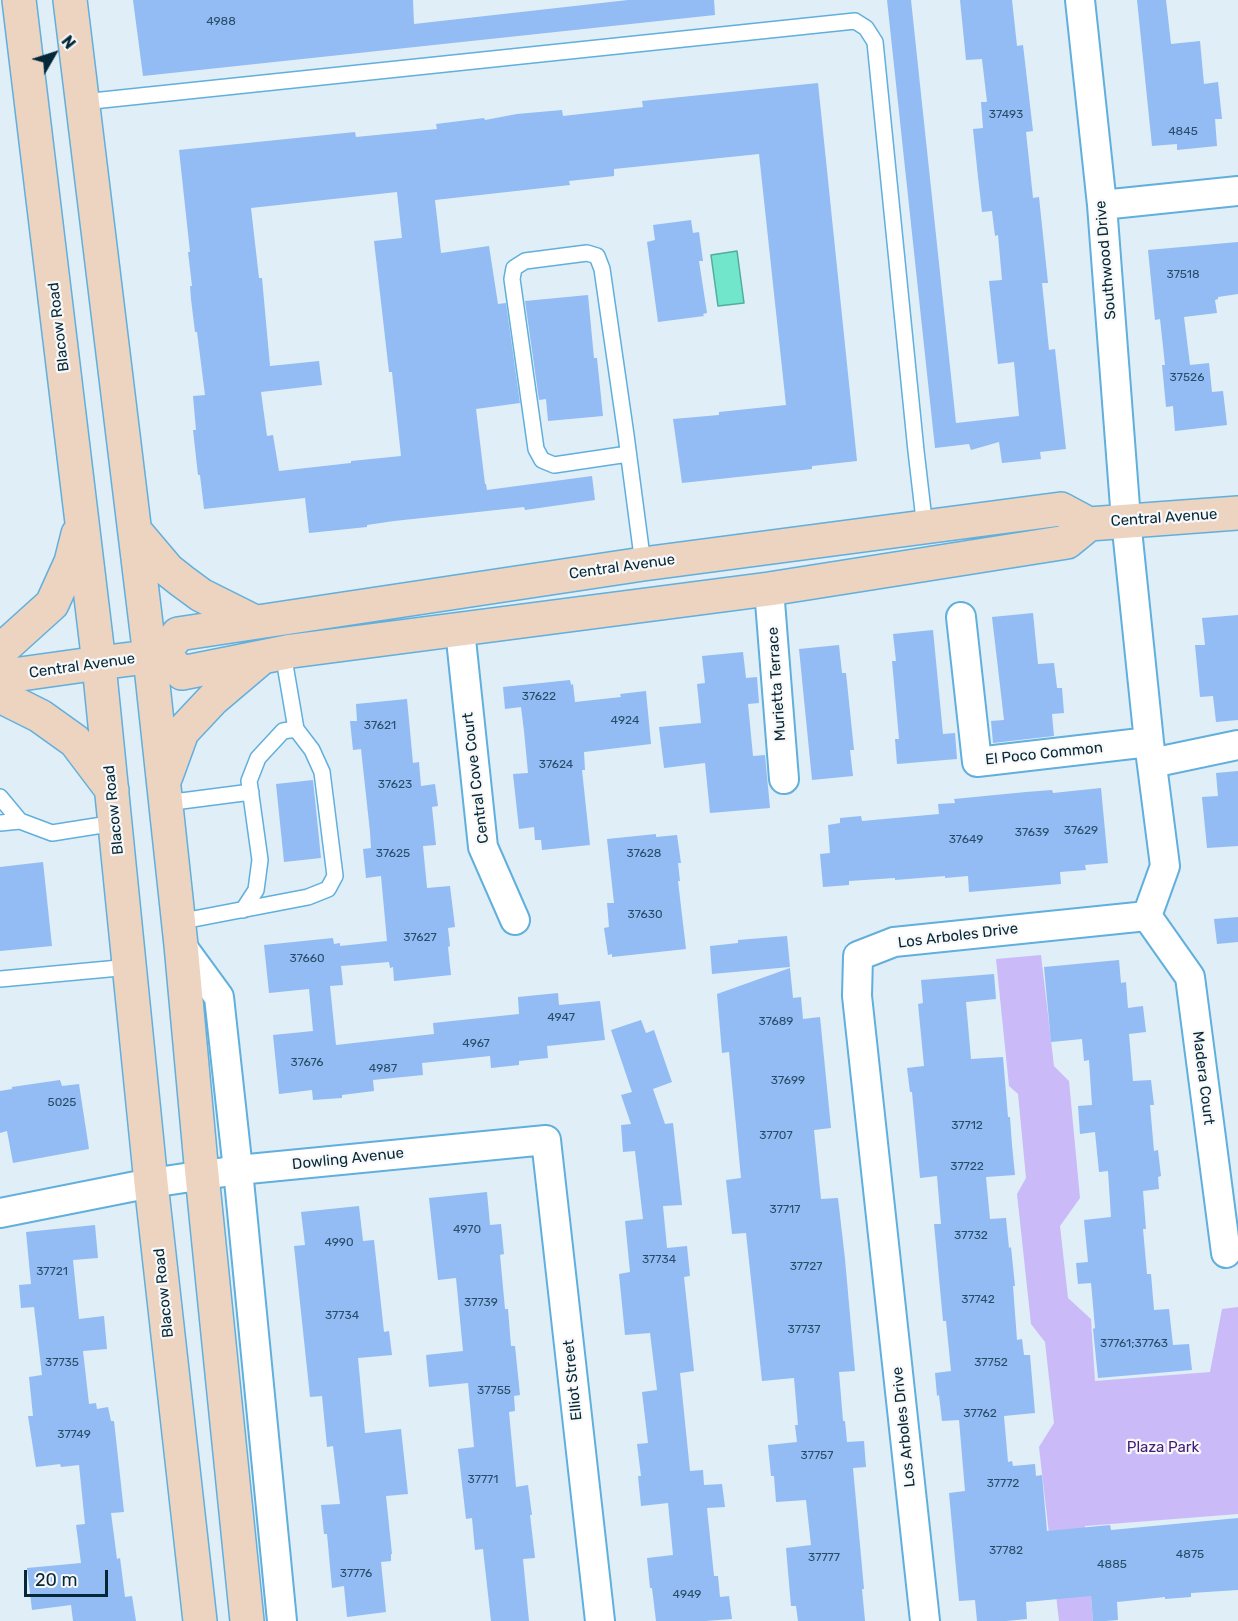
<!DOCTYPE html>
<style>
body{margin:0}
#map{position:relative;width:1238px;height:1621px;overflow:hidden;background:#dfeef7;font-family:Rubik,sans-serif}
canvas{display:block}
.north{position:absolute;left:24px;top:24px;width:60px;height:60px;-webkit-text-stroke:4px #f8f8f8;paint-order:stroke;rotate:51deg;font-size:16px;font-weight:700;line-height:24px;text-align:center;color:#052839}
.north::after{content:'';display:block;margin:auto;width:21px;height:27px;background:#052839;clip-path:polygon(50% 0,100% 100%,50% 72%,0 100%)}
.scale{position:absolute;left:24px;top:1570px;width:84px;height:27px;box-sizing:border-box;border:3px solid #052839;border-top:0;padding-left:8px;font-size:18px;line-height:21px;white-space:nowrap;color:#052839;-webkit-text-stroke:4px #f8f8f8;paint-order:stroke}
</style>
<div id="map">
<canvas width="1238" height="1621"></canvas>
<div class="north">N</div>
<div class="scale">20 m</div>
</div>
<script>
const c = document.querySelector('canvas').getContext('2d');
c.lineJoin = 'round';
function fill(path, color) { c.fillStyle = color; c.fill(path, 'evenodd'); }
const shape = rows => new Path2D(rows.map(r => 'M' + r).join(''));
function stroke(path, color, width, dash) { c.strokeStyle = color; c.lineWidth = width; c.lineCap = dash ? 'butt' : 'round'; c.setLineDash(dash || []); c.stroke(path); }
function write(font, color, halo, rows, align = 'center') {
  c.font = font + ' Rubik,sans-serif'; c.lineWidth = 4.5; c.setLineDash([]); c.textBaseline = 'middle'; c.strokeStyle = halo; c.fillStyle = color; for (const [text, x, y, turn = 0] of rows) {
    c.save(); c.translate(x, y); c.rotate((+turn || 0) * Math.PI / 180); c.textAlign = isNaN(turn) ? turn : align; if (halo) c.strokeText(text, 0, 0); c.fillText(text, 0, 0); c.restore();
  }
}
fill(shape([
 [1041,955,1054,1066,1069,1081,1080,1198,1060,1226,1068,1298,1091,1319,1095,1381,1210,1372,1222,1309,1238,1307,1238,1514,1085,1526,1093,1621,1059,1621,1039,1447,1054,1423,1045,1342,1031,1324,1017,1194,1026,1178,1018,1094,1009,1086,996,959]
]), '#cabbf8');
const water = shape([
 [737,251,744,303,718,306,711,255,737,251]
]);
fill(water, '#71e6ca');
stroke(water, '#51ad9e', 1.5);
fill(shape([
 [133,0,413,0,414,24,628,0,714,0,715,15,143,76],
 [887,0,911,0,956,423,1019,416,1014,362,998,364,989,281,1002,280,998,235,995,236,992,211,982,212,978,177,973,129,983,128,981,102,987,102,982,59,966,60,960,0,1012,0,1017,46,1023,45,1033,131,1026,132,1033,198,1039,197,1048,283,1042,283,1049,350,1055,349,1066,449,1040,452,1041,459,1002,463,999,442,971,450,969,444,935,448],
 [1137,0,1166,0,1171,44,1200,41,1204,84,1218,82,1222,119,1215,119,1217,146,1177,150,1177,144,1152,146],
 [818,83,857,461,812,466,812,469,682,483,673,419,719,415,719,412,786,405,759,154,614,169,614,176,569,181,570,185,435,200,441,253,489,246,498,304,506,303,520,403,476,409,485,484,486,484,487,490,592,476,595,500,525,510,524,507,441,516,394,521,367,525,367,527,309,533,305,498,204,509,200,475,198,475,193,430,196,430,193,396,205,395,197,332,195,332,191,299,190,286,192,286,188,252,190,252,179,150,355,132,356,137,437,129,436,124,484,118,485,120,517,114,562,110,563,116,643,107,642,101],
 [397,192,402,238,374,241,389,372,392,372,401,456,351,461,351,463,279,471,273,435,267,436,261,392,322,385,319,361,270,366,262,278,259,278,251,208],
 [691,220,693,233,699,232,703,261,699,261,707,313,703,314,704,316,658,322,647,242,655,240,653,225],
 [1238,242,1238,294,1218,297,1218,299,1215,300,1217,313,1184,317,1190,365,1209,363,1212,392,1223,391,1227,425,1175,431,1173,406,1166,407,1162,365,1165,365,1160,319,1155,320,1148,250],
 [588,295,594,358,597,358,603,416,548,421,546,399,539,400,525,301],
 [1033,613,1038,664,1054,663,1057,688,1062,688,1064,713,1052,714,1054,736,993,743,991,721,1004,720,992,617],
 [1238,615,1238,720,1216,722,1213,696,1200,697,1195,645,1205,645,1202,618],
 [933,630,943,734,955,733,957,759,897,764,895,739,899,739,892,661,896,661,893,634],
 [839,645,842,673,846,673,854,750,850,750,853,776,812,780,799,649],
 [743,652,746,678,757,677,759,703,748,704,753,756,765,755,770,808,710,813,705,763,664,768,659,727,701,723,697,684,705,683,702,656],
 [570,680,571,685,573,684,575,702,621,697,620,694,646,691,651,744,584,752,585,770,582,770,590,845,542,850,541,840,535,840,534,827,519,829,513,774,528,773,524,731,521,707,505,709,503,687],
 [407,699,413,763,419,762,421,786,435,784,438,806,432,807,436,845,423,846,427,888,450,886,455,927,448,928,450,946,448,947,451,975,394,981,393,967,390,968,389,962,341,966,343,985,330,986,336,1045,434,1034,433,1023,519,1014,518,997,558,993,559,1005,600,1001,605,1040,547,1046,548,1058,519,1061,519,1065,491,1068,490,1056,422,1063,423,1075,373,1080,374,1091,342,1095,342,1098,313,1100,312,1090,279,1094,273,1035,313,1031,309,989,269,993,264,945,333,938,334,944,340,943,340,946,387,941,381,876,366,878,363,849,371,848,370,832,361,749,353,750,350,721,357,721,356,704],
 [1238,771,1238,846,1207,848,1202,797,1218,796,1216,773],
 [313,780,321,858,284,862,276,784],
 [1101,788,1108,863,1085,865,1086,870,1060,872,1061,884,969,892,968,876,945,878,945,876,895,880,895,878,849,881,849,885,823,887,820,854,830,853,828,825,840,823,840,818,861,816,862,821,939,814,938,804,955,803,954,799,1026,792,1052,790,1053,793],
 [656,834,656,837,677,835,681,863,678,863,680,881,678,881,686,949,612,957,612,954,608,955,604,928,609,927,607,903,614,903,607,839],
 [43,862,52,946,0,951,0,867],
 [1238,917,1238,942,1217,944,1214,919],
 [787,936,790,967,712,974,710,946,738,943,738,940],
 [1119,960,1121,983,1126,982,1128,1008,1143,1006,1146,1032,1129,1034,1133,1081,1151,1080,1154,1105,1150,1105,1154,1151,1158,1150,1161,1176,1158,1177,1159,1189,1143,1191,1146,1229,1143,1229,1147,1274,1151,1274,1154,1310,1169,1309,1173,1345,1189,1344,1192,1370,1098,1378,1093,1329,1095,1328,1091,1283,1078,1284,1076,1263,1088,1262,1084,1220,1111,1217,1108,1171,1099,1172,1095,1132,1080,1134,1078,1106,1092,1105,1089,1060,1084,1061,1082,1039,1051,1042,1044,967],
 [790,968,793,998,801,997,803,1019,820,1017,831,1128,814,1130,821,1199,838,1198,845,1259,855,1371,839,1372,843,1421,845,1421,847,1442,864,1441,866,1467,853,1468,864,1589,862,1589,865,1621,798,1621,796,1606,791,1606,786,1548,811,1545,806,1500,776,1502,774,1476,771,1476,768,1445,797,1442,795,1425,798,1425,794,1378,762,1381,746,1233,732,1234,726,1180,741,1178,729,1052,722,1053,717,994],
 [994,974,996,999,966,1002,971,1059,1003,1057,1008,1117,1010,1117,1012,1145,1015,1175,986,1177,990,1219,1006,1218,1009,1248,1011,1247,1015,1286,1013,1286,1017,1340,1022,1339,1024,1355,1030,1355,1035,1413,1004,1416,1008,1462,1012,1461,1013,1466,1035,1464,1036,1476,1042,1475,1047,1531,1110,1525,1111,1530,1238,1518,1238,1590,1191,1593,1191,1597,1165,1599,1165,1597,1117,1602,1118,1620,1105,1621,1093,1621,1091,1596,1026,1602,1027,1619,1006,1621,977,1621,975,1600,959,1601,949,1493,965,1491,959,1420,942,1421,939,1395,937,1396,935,1373,951,1371,946,1321,943,1321,934,1224,941,1224,937,1176,920,1178,912,1092,910,1092,907,1068,924,1066,918,1004,923,1003,921,980],
 [641,1020,646,1033,654,1030,672,1082,653,1089,665,1124,673,1123,682,1205,663,1206,667,1248,687,1246,690,1276,684,1277,694,1371,680,1373,690,1471,703,1470,704,1485,722,1484,725,1507,707,1508,714,1576,718,1576,720,1597,729,1596,732,1619,705,1621,656,1621,652,1588,650,1588,647,1558,673,1555,668,1503,641,1506,638,1476,641,1476,637,1444,648,1443,642,1392,657,1390,650,1333,625,1335,619,1274,630,1272,625,1221,643,1219,635,1151,623,1152,621,1125,631,1124,621,1095,632,1092,611,1030],
 [60,1080,62,1086,79,1084,89,1149,13,1163,7,1131,0,1133,0,1091,12,1089,12,1087],
 [487,1192,490,1225,501,1224,504,1254,500,1255,505,1309,508,1309,511,1346,515,1346,520,1395,514,1396,515,1411,509,1412,516,1487,528,1485,532,1515,530,1515,535,1558,523,1559,529,1621,491,1621,483,1549,475,1550,472,1518,466,1519,458,1449,474,1447,468,1383,429,1387,426,1355,463,1351,456,1278,438,1280,429,1198],
 [359,1206,363,1241,374,1240,384,1332,389,1331,392,1355,358,1358,365,1433,401,1429,408,1494,386,1496,392,1554,391,1554,391,1561,381,1562,386,1612,347,1617,344,1586,332,1588,327,1534,324,1534,321,1505,340,1504,333,1446,327,1447,322,1396,310,1397,294,1246,305,1245,301,1212],
 [95,1225,98,1258,73,1260,79,1319,104,1316,107,1349,83,1351,89,1404,96,1403,97,1409,108,1407,111,1421,114,1421,124,1512,111,1513,117,1559,120,1558,125,1597,132,1596,136,1621,73,1621,71,1605,32,1610,27,1568,81,1563,76,1525,85,1524,79,1465,61,1467,60,1464,36,1467,28,1416,33,1416,29,1377,42,1375,34,1307,21,1308,19,1285,31,1284,26,1232]
]), '#92bcf3');
const lane = shape([
 [83,102,855,21,866,28,875,42,916,451,925,528],
 [628,454,554,465,542,460,536,449,512,279,514,268,525,261,587,253,597,256,602,269,626,435,643,564],
 [0,797,20,821,52,833,115,823],
 [166,803,251,792],
 [0,823,20,821],
 [243,910,256,890,260,860,249,781,258,758,283,731,296,729],
 [178,922,308,897,328,889,335,876,322,772,312,750,296,729,283,653],
 [0,979,130,967]
]);
const street = shape([
 [1080,0,1102,205,1126,520,1149,742,1165,866,1147,916],
 [1102,205,1238,191],
 [769,589,784,779],
 [961,617,977,762,1149,742],
 [460,630,483,847,515,920],
 [1152,763,1238,745],
 [1147,916,1190,977,1226,1253],
 [181,945,219,997,238,1170,282,1621],
 [0,1213,151,1183,238,1170,546,1140,600,1621],
 [925,1621,857,996,858,956,894,942,1147,916]
]);
const secondary = shape([
 [19,0,98,655,151,1183,200,1621],
 [70,0,150,657,181,945,202,1175,247,1621],
 [135,531,168,570,182,581,201,595,255,622],
 [0,651,52,604,71,562,78,534],
 [163,655,178,634,643,564,1061,509,1089,524],
 [0,677,99,663,163,655,182,673,292,651,769,589,1067,542,1089,524,1238,513],
 [0,696,40,716,75,741,112,790],
 [166,776,182,732,213,699,259,660]
]);
stroke(lane, '#61afdc', 18);
stroke(street, '#61afdc', 32);
stroke(secondary, '#61afdc', 36);
stroke(lane, '#fff', 15);
stroke(street, '#fff', 28);
stroke(secondary, '#ecd4c1', 33);
write('12px', '#284d68', null, [
 ["4988",221,22],
 ["37493",1006,115],
 ["4845",1183,132],
 ["37518",1183,275],
 ["37526",1187,378],
 ["37622",539,697],
 ["4924",625,721],
 ["37621",380,726],
 ["37624",556,765],
 ["37623",395,785],
 ["37629",1081,831],
 ["37639",1032,833],
 ["37649",966,840],
 ["37625",393,854],
 ["37628",644,854],
 ["37630",645,915],
 ["37627",420,938],
 ["37660",307,959],
 ["4947",561,1018],
 ["37689",776,1022],
 ["4967",476,1044],
 ["37676",307,1063],
 ["4987",383,1069],
 ["37699",788,1081],
 ["5025",62,1103],
 ["37712",967,1126],
 ["37707",776,1136],
 ["37722",967,1167],
 ["37717",785,1210],
 ["4970",467,1230],
 ["37732",971,1236],
 ["4990",339,1243],
 ["37734",659,1260],
 ["37727",806,1267],
 ["37721",52,1272],
 ["37742",978,1300],
 ["37739",481,1303],
 ["37734",342,1316],
 ["37737",804,1330],
 ["37761;37763",1134,1344],
 ["37735",62,1363],
 ["37752",991,1363],
 ["37755",494,1391],
 ["37762",980,1414],
 ["37749",74,1435],
 ["37757",817,1456],
 ["37771",483,1480],
 ["37772",1003,1484],
 ["37782",1006,1551],
 ["4875",1190,1555],
 ["37777",824,1558],
 ["4885",1112,1565],
 ["37776",356,1574],
 ["4949",687,1595]
]);
write('15px', '#052839', '#f8f8f8', [
 ["Southwood Drive",1106,260,-95],
 ["Blacow Road",59,327,-97],
 ["Central Avenue",1164,518,-4],
 ["Central Avenue",622,567,-8],
 ["Central Avenue",82,666,-8],
 ["Murietta Terrace",777,684,-94],
 ["El Poco Common",1044,754,-6],
 ["Central Cove Court",476,778,-97],
 ["Blacow Road",114,810,-96],
 ["Los Arboles Drive",958,936,-7],
 ["Madera Court",1203,1078,83],
 ["Dowling Avenue",348,1159,-6],
 ["Blacow Road",164,1293,-96],
 ["Elliot Street",573,1380,-96],
 ["Los Arboles Drive",904,1427,-96]
]);
write('15px', '#401c77', '#f8f8f8', [
 ["Plaza Park",1163,1448]
]);
</script>
